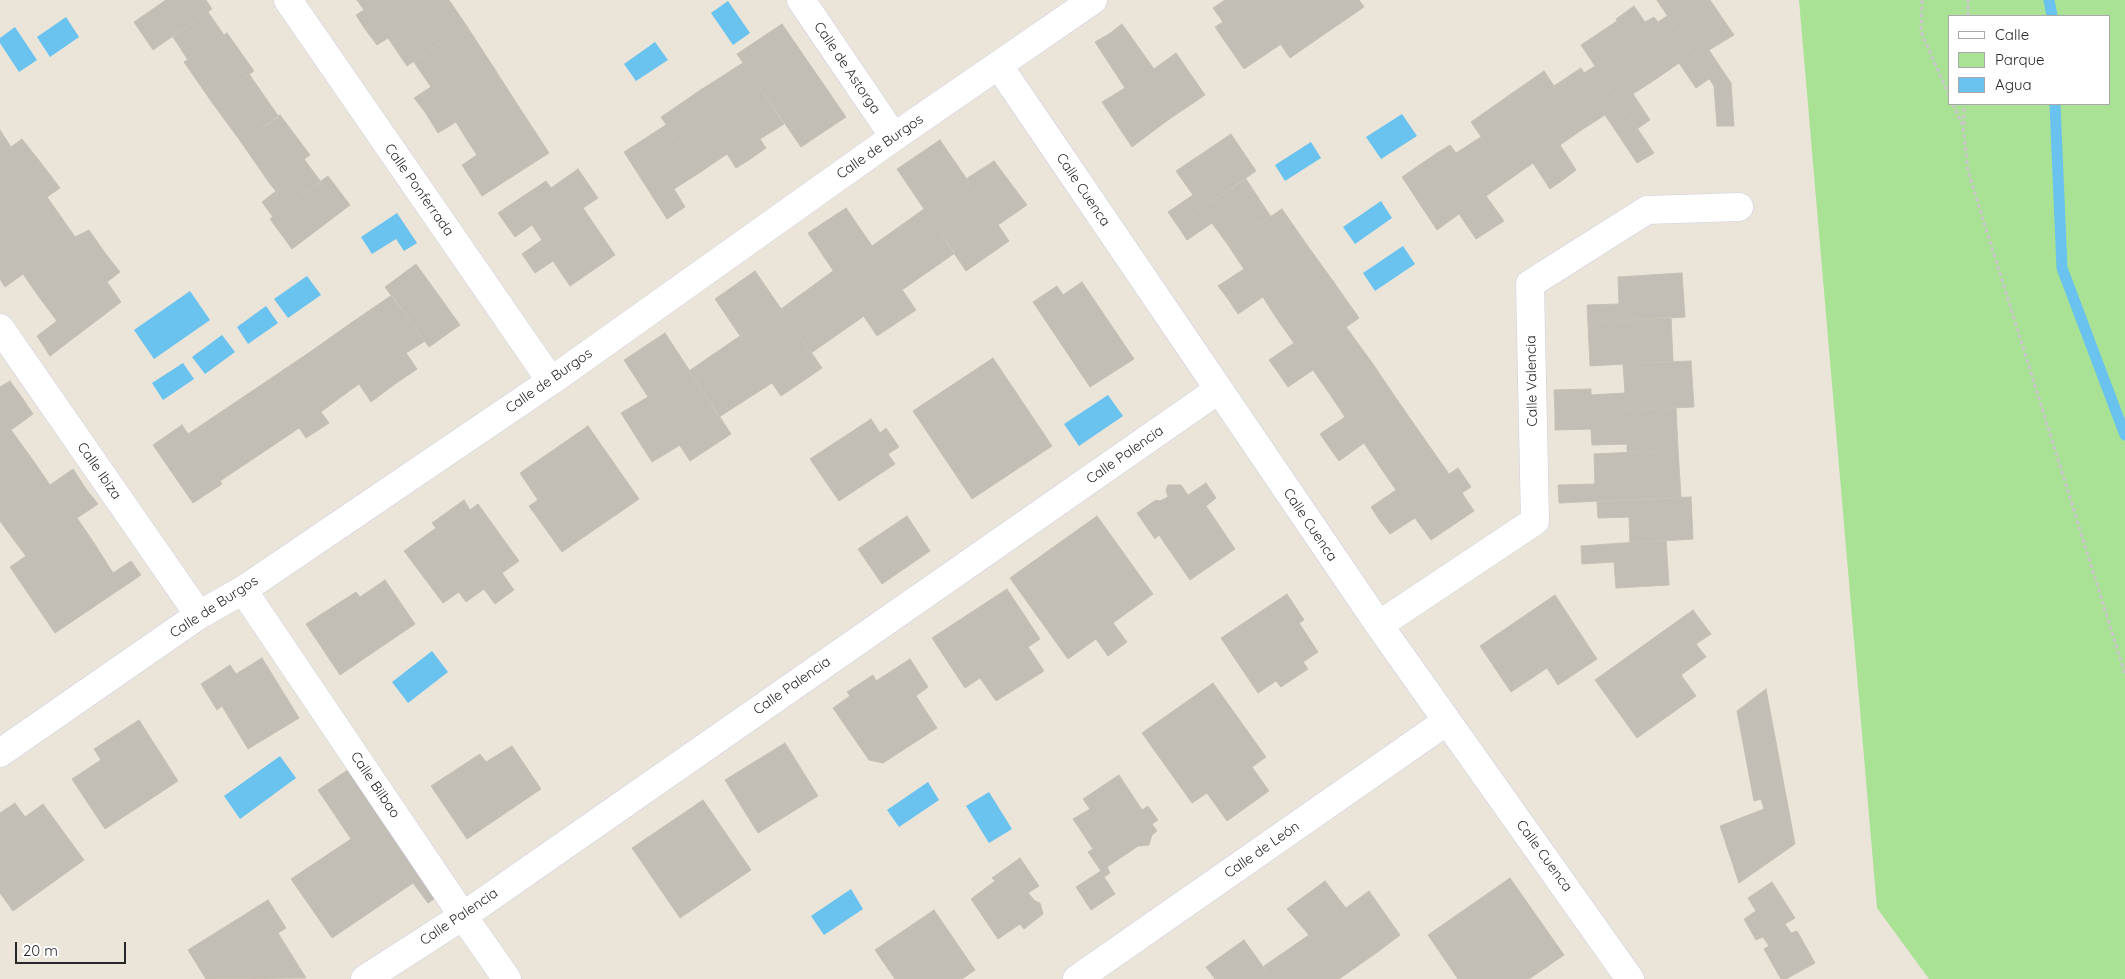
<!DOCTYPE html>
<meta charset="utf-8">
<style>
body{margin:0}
#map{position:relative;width:2125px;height:979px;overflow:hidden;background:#eae4d9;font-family:Quicksand,sans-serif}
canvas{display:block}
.legend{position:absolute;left:1948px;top:15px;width:162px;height:90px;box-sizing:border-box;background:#fff;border:1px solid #a9a9a9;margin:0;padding:6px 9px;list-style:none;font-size:15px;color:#272727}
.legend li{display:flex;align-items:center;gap:10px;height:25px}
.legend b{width:25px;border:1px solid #a9a9a9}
.scale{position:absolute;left:15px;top:942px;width:111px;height:22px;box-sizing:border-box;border:2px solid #272727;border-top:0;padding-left:6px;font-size:15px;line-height:18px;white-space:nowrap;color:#272727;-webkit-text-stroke:4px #fff;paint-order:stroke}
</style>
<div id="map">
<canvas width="2125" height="979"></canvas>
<ul class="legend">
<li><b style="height:6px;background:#fff"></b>Calle</li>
<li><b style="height:14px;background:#a9e294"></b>Parque</li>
<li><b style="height:14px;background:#6ac2ee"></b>Agua</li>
</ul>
<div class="scale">20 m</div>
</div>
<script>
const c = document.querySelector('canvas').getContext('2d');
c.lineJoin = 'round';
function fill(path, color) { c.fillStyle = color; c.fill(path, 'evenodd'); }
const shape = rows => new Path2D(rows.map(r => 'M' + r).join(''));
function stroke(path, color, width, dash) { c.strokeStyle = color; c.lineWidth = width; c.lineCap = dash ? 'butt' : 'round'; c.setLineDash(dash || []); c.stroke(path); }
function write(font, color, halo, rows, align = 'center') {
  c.font = font + ' Quicksand,sans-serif'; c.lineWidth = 4.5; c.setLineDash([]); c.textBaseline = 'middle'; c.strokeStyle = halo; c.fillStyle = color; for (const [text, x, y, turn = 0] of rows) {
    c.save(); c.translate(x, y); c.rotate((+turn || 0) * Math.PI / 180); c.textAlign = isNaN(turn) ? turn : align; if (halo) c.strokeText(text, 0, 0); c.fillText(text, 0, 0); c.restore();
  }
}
fill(shape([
 [1799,0,2125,0,2125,979,1929,979,1877,908],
 [1949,16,2109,16,2109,104,1949,104]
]), '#a9e294');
fill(shape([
 [728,1,750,33,733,45,711,13],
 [66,17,79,37,50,57,37,37],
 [15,27,37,60,19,72,0,43,0,38],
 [655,42,668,60,636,81,624,64],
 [1402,114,1417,136,1381,159,1366,137],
 [1311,142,1321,158,1285,181,1275,165],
 [1381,201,1392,218,1355,244,1343,227],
 [397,213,417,243,404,251,396,239,372,254,361,237],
 [1403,246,1415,264,1375,291,1363,273],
 [307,276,321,295,288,318,274,299],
 [190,291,210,320,154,359,134,330],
 [266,306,278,323,248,344,237,327],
 [222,335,235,352,205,374,192,357],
 [183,363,194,379,163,400,152,383],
 [1108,395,1123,416,1079,446,1064,424],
 [432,651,448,672,408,703,392,682],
 [280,756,296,778,240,819,224,796],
 [928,782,939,800,899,827,887,810],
 [989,792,1012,829,989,843,966,806],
 [851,889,863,909,824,935,811,916]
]), '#6ac2ee');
stroke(shape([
 [2049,0,2052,16],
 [2055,104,2062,268,2125,435]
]), '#6ac2ee', 11);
const building = shape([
 [166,0,206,0,212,9,153,50,134,22,166,0],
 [357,0,410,0,365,29,356,15,364,10,357,0],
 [410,0,449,0,466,25,407,66,388,38,377,45,365,29,410,0],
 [1225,0,1251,0,1281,44,1244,69,1215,27,1223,22,1213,8,1225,0],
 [1251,0,1303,0,1326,33,1290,58,1251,0],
 [1303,0,1359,0,1364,7,1326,33,1303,0],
 [1657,0,1710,0,1734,35,1709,50,1731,83,1734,126,1717,126,1714,86,1657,0],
 [1634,6,1645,22,1654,17,1658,22,1667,16,1709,79,1696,88,1679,63,1656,79,1616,19,1634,6],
 [208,12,224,35,188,60,173,37,208,12],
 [1617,21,1656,79,1633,94,1650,120,1637,129,1581,45,1617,21],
 [782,24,846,117,801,147,737,54,782,24],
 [1122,24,1154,69,1176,53,1205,95,1168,120,1109,34,1122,24],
 [466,25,494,68,425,112,414,98,431,87,413,61,466,25],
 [227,33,254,71,211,101,184,62,227,33],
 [1109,34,1168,120,1132,147,1102,102,1125,88,1095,42,1109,34],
 [743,63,784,124,760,139,766,148,749,160,702,89,743,63],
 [1595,66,1654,153,1637,163,1605,115,1583,129,1554,86,1581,68,1584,73,1595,66],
 [494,68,519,107,467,140,456,122,438,133,425,112,494,68],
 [1544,71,1583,129,1560,145,1576,170,1563,180,1508,96,1544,71],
 [249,74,279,117,241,142,211,101,249,74],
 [702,89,749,160,736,168,727,154,699,173,661,117,702,89],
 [1508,96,1563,180,1550,189,1533,163,1510,179,1471,122,1508,96],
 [519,107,549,153,482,196,462,165,477,155,467,140,519,107],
 [280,115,310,155,270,184,241,142,280,115],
 [666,125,699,173,674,189,685,207,667,219,624,152,666,125],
 [0,130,11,147,22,139,41,163,0,193,0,130],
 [1231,134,1256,171,1177,225,1168,212,1193,195,1176,171,1231,134],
 [1481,137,1510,179,1486,196,1504,221,1490,230,1437,153,1450,145,1456,153,1481,137],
 [940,140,1009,241,966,271,897,169,940,140],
 [1437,153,1490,230,1476,239,1459,214,1437,230,1402,177,1437,153],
 [304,159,321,182,273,217,262,202,276,191,270,184,304,159],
 [994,161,1027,205,998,225,966,179,994,161],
 [41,163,60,188,47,197,59,214,0,257,0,193,41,163],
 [578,169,598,198,583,208,615,255,570,286,553,261,535,273,522,254,542,240,532,225,515,237,498,213,546,181,551,188,578,169],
 [328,176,350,205,292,249,270,219,328,176],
 [1246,179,1271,217,1228,245,1212,223,1187,240,1177,225,1246,179],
 [846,208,916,310,877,336,808,233,846,208],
 [924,209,955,253,902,290,872,246,924,209],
 [1282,209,1307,245,1228,299,1218,286,1244,269,1228,245,1282,209],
 [59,214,75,237,89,230,105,253,39,297,23,274,5,287,0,279,0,257,59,214],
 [1307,245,1333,281,1277,319,1263,297,1238,314,1228,299,1307,245],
 [105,253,120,272,107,282,121,302,50,356,37,336,57,321,39,297,105,253],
 [416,264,460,325,429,347,385,287,416,264],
 [755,271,822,368,781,396,715,299,755,271],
 [833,271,864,316,811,353,781,309,833,271],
 [1682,273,1685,317,1588,323,1587,305,1619,304,1618,277,1682,273],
 [1333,281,1359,318,1279,374,1269,360,1294,343,1277,319,1333,281],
 [1082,282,1134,359,1090,387,1033,302,1057,286,1063,295,1082,282],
 [392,295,425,341,406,353,417,369,395,384,351,323,392,295],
 [1671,317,1673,361,1590,366,1588,323,1671,317],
 [351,323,395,384,371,402,359,384,341,397,310,352,351,323],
 [1346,327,1373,364,1329,393,1313,370,1288,387,1279,374,1346,327],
 [665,333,731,434,690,461,624,360,665,333],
 [740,336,772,383,719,417,689,371,740,336],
 [310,352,341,397,321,412,329,423,306,438,267,381,310,352],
 [993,358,1052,446,972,499,913,411,993,358],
 [1691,361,1694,407,1555,413,1554,390,1591,389,1591,395,1625,393,1623,364,1691,361],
 [1373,364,1398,401,1329,447,1320,434,1345,417,1329,393,1373,364],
 [10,381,23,399,0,415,0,387,10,381],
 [267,381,299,428,256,457,224,410,267,381],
 [648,397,680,445,652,462,621,413,648,397],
 [23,399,33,414,11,430,30,456,0,478,0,415,23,399],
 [1398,401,1423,437,1380,467,1364,443,1339,461,1329,447,1398,401],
 [1676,408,1678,450,1627,452,1627,444,1592,445,1591,429,1555,430,1555,413,1676,408],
 [224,410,256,457,220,481,188,434,224,410],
 [871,419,880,433,886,428,899,447,888,454,895,464,839,501,810,459,871,419],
 [182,425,222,484,193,503,153,445,182,425],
 [588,426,639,499,562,552,529,506,538,500,520,473,588,426],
 [1423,437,1449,474,1380,521,1371,507,1396,490,1380,467,1423,437],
 [1678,450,1681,497,1559,503,1558,485,1595,484,1594,454,1678,450],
 [30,456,50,485,73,469,86,489,14,540,0,521,0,478,30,456],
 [1458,468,1471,487,1462,493,1474,511,1431,540,1415,518,1390,534,1380,521,1458,468],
 [1206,483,1216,498,1206,506,1235,549,1190,580,1159,535,1155,539,1137,513,1156,500,1160,501,1168,497,1166,490,1168,485,1181,485,1188,495,1206,483],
 [86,489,98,504,77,518,94,543,25,589,10,567,26,556,14,540,86,489],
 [1691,497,1693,539,1630,543,1629,517,1598,518,1597,502,1691,497],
 [464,500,470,510,478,504,519,561,502,573,514,590,495,604,484,589,466,602,459,592,443,603,404,551,436,528,432,523,464,500],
 [907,516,930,551,882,584,858,549,907,516],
 [1097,516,1153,594,1113,623,1127,642,1108,656,1096,639,1068,659,1010,578,1097,516],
 [1666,540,1669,585,1616,588,1614,562,1582,564,1581,546,1666,540],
 [94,543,113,573,131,561,141,575,55,633,25,589,94,543],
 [385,580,415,624,340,675,306,624,356,592,360,597,385,580],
 [1007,589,1040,639,1028,647,1044,671,996,701,980,678,965,688,932,638,1007,589],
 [1287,594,1304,620,1299,623,1318,652,1303,662,1308,669,1281,687,1276,681,1258,693,1221,638,1287,594],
 [1555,595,1597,659,1558,685,1547,668,1511,692,1480,646,1555,595],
 [1693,610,1711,634,1696,644,1706,657,1681,675,1696,696,1637,738,1595,680,1693,610],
 [262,658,299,718,248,749,222,706,217,710,201,684,230,665,236,674,262,658],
 [910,659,928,687,916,696,937,728,883,763,869,760,833,708,850,696,847,692,873,675,876,681,910,659],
 [1213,683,1266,757,1252,767,1269,791,1227,821,1207,793,1192,803,1142,733,1213,683],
 [1766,689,1795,844,1739,883,1720,826,1764,809,1761,799,1754,801,1737,711,1766,689],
 [139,720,178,781,105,829,72,779,101,760,94,749,139,720],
 [785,743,818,796,758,833,725,780,785,743],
 [512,746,541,789,467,839,431,786,480,754,486,762,512,746],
 [355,765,443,893,428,903,413,883,332,938,291,879,351,839,318,790,355,765],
 [1119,775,1142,810,1148,806,1158,820,1152,824,1157,831,1152,835,1149,845,1138,846,1107,867,1110,873,1104,877,1115,894,1091,910,1076,887,1101,871,1088,852,1093,849,1073,819,1090,809,1083,799,1119,775],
 [703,800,751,870,680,918,632,848,703,800],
 [15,803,25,817,43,804,84,860,13,911,0,893,0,813,15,803],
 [1020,858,1039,886,1028,893,1035,901,1040,903,1043,914,1024,929,1020,924,998,939,971,899,995,881,992,878,1020,858],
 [1510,878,1564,955,1529,979,1458,979,1428,935,1510,878],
 [1325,881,1379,951,1339,979,1309,935,1287,909,1325,881],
 [1772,882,1795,918,1785,924,1791,933,1797,931,1815,963,1786,979,1781,979,1764,949,1769,946,1763,937,1756,940,1744,919,1756,911,1748,898,1772,882],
 [1369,891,1400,935,1379,951,1346,908,1369,891],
 [268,900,286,928,278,933,306,978,206,979,188,950,268,900],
 [934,910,975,970,962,979,895,979,875,950,934,910],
 [1309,935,1339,979,1272,979,1264,966,1309,935],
 [1244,940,1272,979,1215,979,1206,967,1244,940]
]);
fill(building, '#c2beb5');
stroke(building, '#c5c0b3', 1);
const pedestrian = shape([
 [243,590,463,916]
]);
const minor = shape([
 [288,0,551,381],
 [801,0,894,137],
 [999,66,1379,625,1630,979],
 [0,328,199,615],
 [1379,625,1535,521,1530,284,1647,210,1739,207],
 [0,753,199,615,243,590,551,381,894,137,1093,0],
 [463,916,507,979],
 [365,979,463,916,1218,390],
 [1077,979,1447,721]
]);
stroke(pedestrian, '#ced0e1', 29);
stroke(minor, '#ced0e1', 29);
stroke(shape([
 [1922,0,1921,32,1949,95],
 [1968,16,1968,0],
 [1953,104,1963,126,1968,171,2125,674],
 [1964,125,1964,104]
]), '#c7c7c7', 3, [4, 2.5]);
stroke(pedestrian, '#fff', 28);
stroke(minor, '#fff', 28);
write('14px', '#272727', '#fff', [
 ["Calle de Astorga",847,68,56],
 ["Calle de Burgos",880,147,-35],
 ["Calle Ponferrada",419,190,55],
 ["Calle Cuenca",1083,190,56],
 ["Calle de Burgos",549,381,-35],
 ["Calle Valencia",1532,381,-91],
 ["Calle Palencia",1125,455,-35],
 ["Calle Ibiza",99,471,55],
 ["Calle Cuenca",1310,525,56],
 ["Calle de Burgos",214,607,-33],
 ["Calle Palencia",792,686,-35],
 ["Calle Bilbao",375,785,56],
 ["Calle de León",1262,850,-35],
 ["Calle Cuenca",1544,856,54],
 ["Calle Palencia",459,917,-34]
]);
</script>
